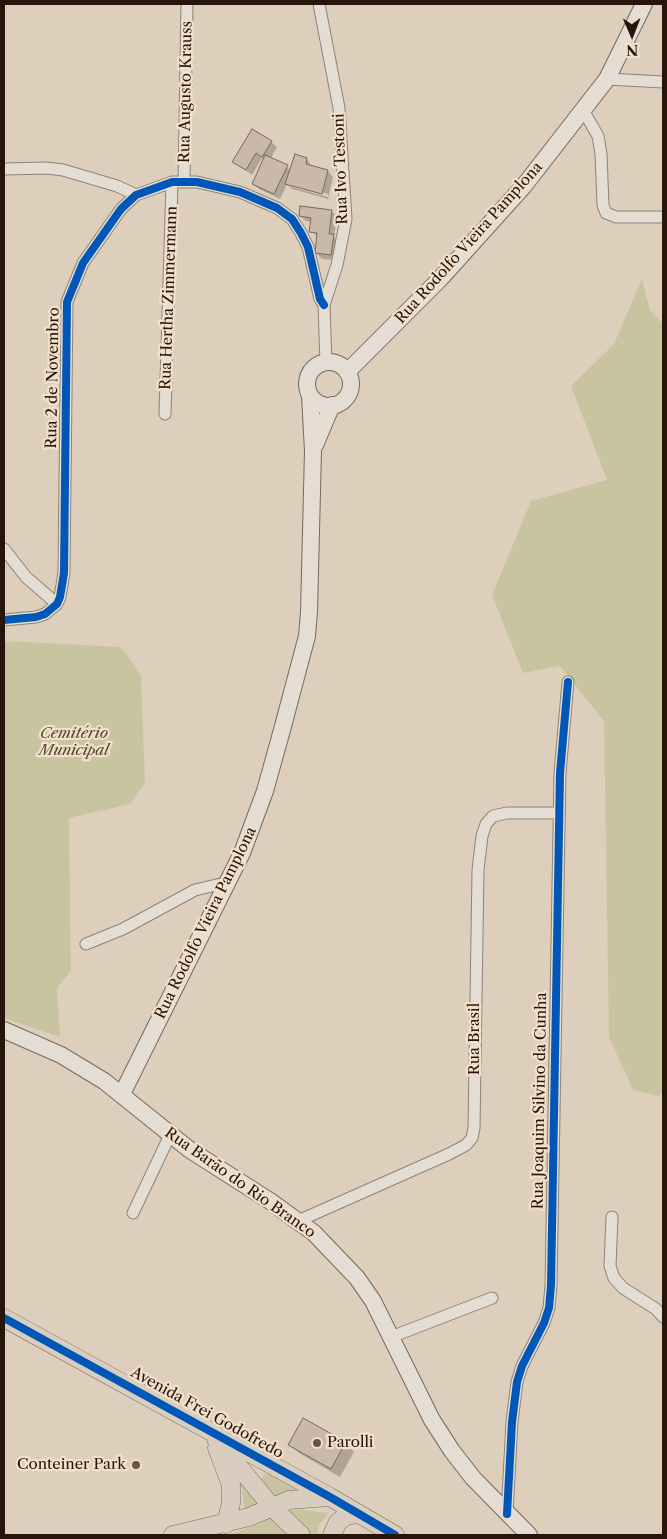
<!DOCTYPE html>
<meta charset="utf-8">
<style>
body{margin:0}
#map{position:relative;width:667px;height:1539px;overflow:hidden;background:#ddcfbb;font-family:"Libre Caslon Text",serif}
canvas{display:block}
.frame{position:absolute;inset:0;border:5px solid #27140b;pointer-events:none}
.north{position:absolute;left:607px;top:10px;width:50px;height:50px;-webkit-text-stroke:4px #f2e1ca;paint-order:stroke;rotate:179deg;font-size:14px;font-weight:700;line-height:20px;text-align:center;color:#27140b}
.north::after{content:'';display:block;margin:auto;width:18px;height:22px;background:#27140b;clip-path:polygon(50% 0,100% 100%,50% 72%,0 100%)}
</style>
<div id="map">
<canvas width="667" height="1539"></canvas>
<div class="frame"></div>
<div class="north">N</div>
</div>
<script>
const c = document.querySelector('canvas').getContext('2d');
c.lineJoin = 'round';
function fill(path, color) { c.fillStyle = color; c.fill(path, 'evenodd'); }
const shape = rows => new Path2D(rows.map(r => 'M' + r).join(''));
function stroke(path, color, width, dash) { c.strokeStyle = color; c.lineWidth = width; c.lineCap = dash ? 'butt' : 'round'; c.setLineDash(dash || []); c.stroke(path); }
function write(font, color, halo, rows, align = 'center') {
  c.font = font + ' "Libre Caslon Text",serif'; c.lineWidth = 4.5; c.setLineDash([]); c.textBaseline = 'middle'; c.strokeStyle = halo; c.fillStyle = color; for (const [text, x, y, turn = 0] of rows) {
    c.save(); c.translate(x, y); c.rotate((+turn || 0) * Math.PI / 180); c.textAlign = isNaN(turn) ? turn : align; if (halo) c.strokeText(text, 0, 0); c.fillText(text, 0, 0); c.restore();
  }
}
fill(shape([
 [642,279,650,310,663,324,663,1091,659,1096,633,1090,609,1037,604,721,560,666,523,673,492,595,531,501,607,480,571,386,614,344],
 [4,641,121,647,141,675,145,783,130,804,69,818,71,971,57,988,60,1037,4,1018],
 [235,1468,266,1508,245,1514,241,1484],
 [272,1471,308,1492,269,1499,260,1484,264,1475],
 [296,1509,329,1513,319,1525,317,1535,306,1535,284,1513],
 [272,1516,289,1535,227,1535,260,1524]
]), '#c9c4a0');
fill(shape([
 [271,142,277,147,271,158,291,170,307,159,312,167,328,171,333,177,328,199,292,189,287,184,280,199,259,189,253,184,264,160,262,158,252,175,234,162],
 [292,184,328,194,328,197,292,187],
 [331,211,337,216,334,237,339,241,337,260,322,259,316,253,318,237,311,231,312,222,306,221,300,216],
 [304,1420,345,1443,354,1452,340,1477,299,1453,290,1444]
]), '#0003');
const building = shape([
 [252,129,272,141,262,157,256,153,246,170,232,162,252,129],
 [295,154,307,158,306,164,328,170,322,194,285,184,295,154],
 [265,155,288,165,274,194,252,184,265,155],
 [300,206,332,210,329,234,334,234,331,255,315,253,317,233,309,232,311,218,299,216,300,206],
 [303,1418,346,1442,331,1469,288,1445,303,1418]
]);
fill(building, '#cab8ab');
stroke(building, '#746a5f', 1);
const street = shape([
 [319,4,339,108,346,219,337,265,324,305,326,363],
 [607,79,663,82],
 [583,110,598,136,601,154,603,205,606,213,616,217,663,217],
 [4,169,47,168,63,170,117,186,136,195],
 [184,181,187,4],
 [165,414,172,182],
 [4,549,26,577,57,604],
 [4,620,36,617,45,614,57,604,60,597,64,573,67,302,83,263,121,209,136,195,172,182,197,182,240,192,277,208,292,219,301,233,308,247,320,299,324,305],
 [86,944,123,929,195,890,229,882],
 [133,1213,170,1135],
 [612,1217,610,1266,614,1278,623,1288,656,1309,663,1317],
 [298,1221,449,1154,466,1145,472,1138,474,1128,478,870,482,836,486,824,493,816,507,813,559,813],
 [391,1337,492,1298],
 [507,1514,512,1422,517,1382,522,1366,544,1323,549,1308,551,1285,560,773,568,682]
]);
const secondary = shape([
 '307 384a22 22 0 1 1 44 0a22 22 0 1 1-44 0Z',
 [347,372,441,278,523,187,607,79,644,4],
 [315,445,332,405],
 [4,1030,61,1055,104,1081,190,1150,270,1201,314,1233,357,1278,373,1301,432,1420,452,1451,473,1478,529,1535],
 [122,1094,242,853,265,791,282,730,307,636,309,612,313,451,310,396]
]);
const primary = shape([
 [4,1318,330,1497,395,1535],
 [216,1439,272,1507,301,1535],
 [217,1448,231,1485,231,1503,226,1524],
 [173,1535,249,1517,289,1500,329,1497],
 [332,1535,338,1522,346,1516,357,1514]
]);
stroke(street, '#8d8377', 13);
stroke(secondary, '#746a5f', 18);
stroke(primary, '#746a5f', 19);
stroke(street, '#e4ddd3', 11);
stroke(secondary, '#e4ddd3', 16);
stroke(primary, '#d8cdbe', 18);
stroke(shape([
 [4,620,36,617,45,614,57,604,60,597,64,573,67,302,83,263,121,209,136,195,172,182,197,182,240,192,277,208,292,219,301,233,308,247,320,299,324,305],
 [4,1318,330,1497,395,1535],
 [507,1514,512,1422,517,1382,522,1366,544,1323,549,1308,551,1285,560,773,568,682]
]), '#0057b8', 8);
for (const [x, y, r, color] of [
 [317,1443,5,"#675549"],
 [136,1465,5,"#675549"]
]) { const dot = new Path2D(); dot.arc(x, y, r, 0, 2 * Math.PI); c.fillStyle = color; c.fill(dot); stroke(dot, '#f2e1ca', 2); }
write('15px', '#27140b', '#f2e1ca', [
 ["Rua Augusto Krauss",186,92,-89],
 ["Rua Ivo Testoni",341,169,-92],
 ["Rua Rodolfo Vieira Pamplona",469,243,-48],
 ["Rua Hertha Zimmermann",169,298,-88],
 ["Rua 2 de Novembro",53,378,-89],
 ["Rua Rodolfo Vieira Pamplona",206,923,-64],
 ["Rua Brasil",475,1039,-90],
 ["Rua Joaquim Silvino da Cunha",540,1101,-89],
 ["Rua Barão do Rio Branco",240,1183,35],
 ["Avenida Frei Godofredo",207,1413,29]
]);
write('italic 15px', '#524631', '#f2e1ca', [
 ["Cemitério",74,734],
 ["Municipal",74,751]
]);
write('15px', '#27140b', '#f2e1ca', [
 ["Parolli",327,1443],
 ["Conteiner Park",126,1465,"right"]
], 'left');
</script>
